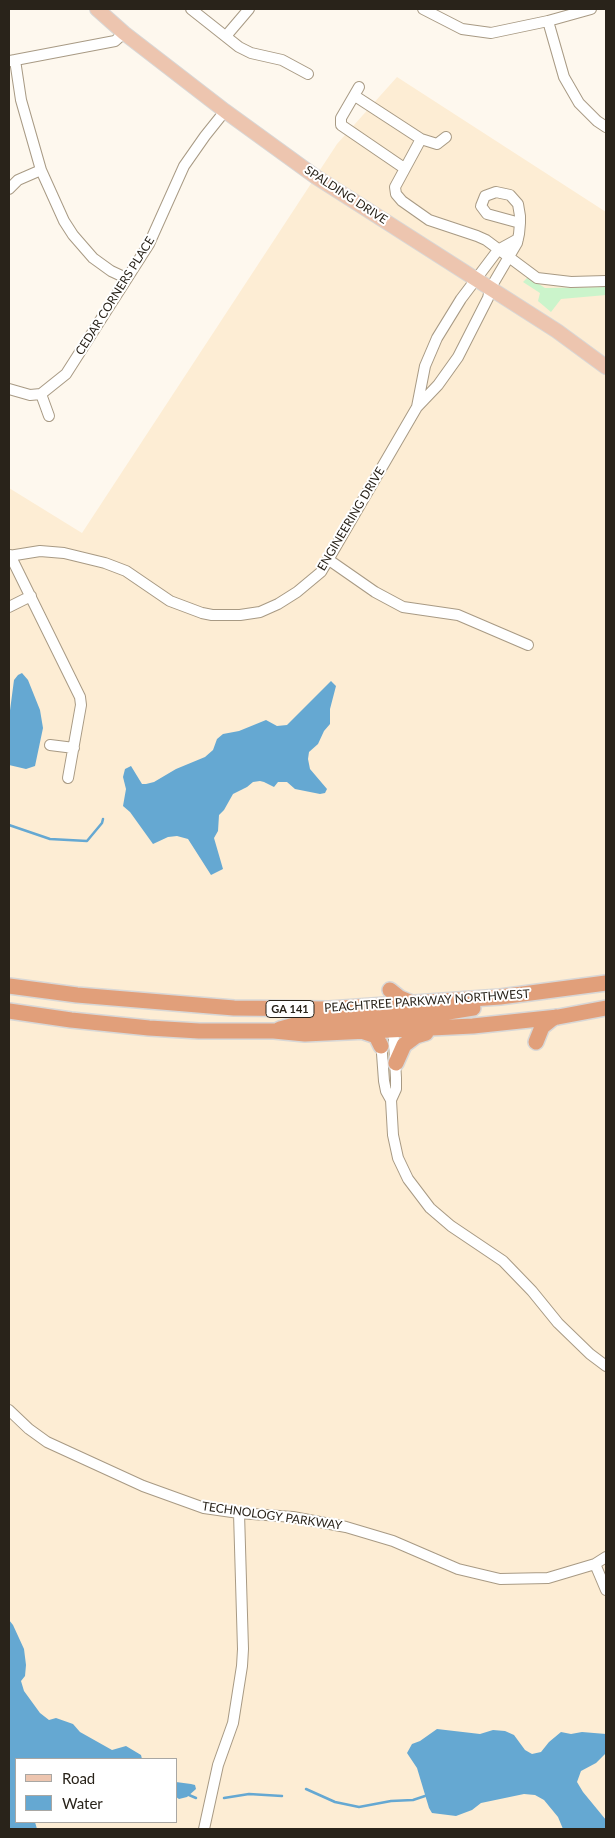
<!DOCTYPE html>
<style>
body{margin:0}
#map{position:relative;width:615px;height:1838px;overflow:hidden;background:#fef8ee;font-family:Lato,sans-serif}
canvas{display:block}
.frame{position:absolute;inset:0;border:10px solid #29231a;pointer-events:none}
.legend{position:absolute;left:15px;top:1758px;width:162px;height:65px;box-sizing:border-box;background:#fff;border:1px solid #a9a7a3;margin:0;padding:6px 9px;list-style:none;font-size:15px;color:#29231a}
.legend li{display:flex;align-items:center;gap:10px;height:25px}
.legend b{width:25px;border:1px solid #a9a7a3}
</style>
<div id="map">
<canvas width="615" height="1838"></canvas>
<div class="frame"></div>
<ul class="legend">
<li><b style="height:6px;background:#edc5af"></b>Road</li>
<li><b style="height:14px;background:#65a8d2"></b>Water</li>
</ul>
</div>
<script>
const c = document.querySelector('canvas').getContext('2d');
c.lineJoin = 'round';
function fill(path, color) { c.fillStyle = color; c.fill(path, 'evenodd'); }
const shape = rows => new Path2D(rows.map(r => 'M' + r).join(''));
function stroke(path, color, width, dash) { c.strokeStyle = color; c.lineWidth = width; c.lineCap = dash ? 'butt' : 'round'; c.setLineDash(dash || []); c.stroke(path); }
function write(font, color, halo, rows, align = 'center') {
  c.font = font + ' Lato,sans-serif'; c.lineWidth = 4; c.setLineDash([]); c.textBaseline = 'middle'; c.strokeStyle = halo; c.fillStyle = color; for (const [text, x, y, turn = 0] of rows) {
    c.save(); c.translate(x, y); c.rotate((+turn || 0) * Math.PI / 180); c.textAlign = isNaN(turn) ? turn : align; if (halo) c.strokeText(text, 0, 0); c.fillText(text, 0, 0); c.restore();
  }
}
fill(shape([
 [397,77,606,212,606,1829,9,1829,9,488,82,533,337,144],
 [16,1759,176,1759,176,1822,16,1822]
]), '#fdedd4');
fill(shape([
 [528,277,545,288,606,287,606,295,561,299,551,312,538,301,540,293,523,282]
]), '#cbf4cb');
fill(shape([
 [22,673,28,680,40,710,43,728,35,766,26,769,9,765,9,718,14,680,18,675],
 [331,681,336,686,330,709,330,724,324,731,318,744,309,752,308,759,310,769,327,789,325,793,320,794,295,789,287,782,278,782,274,787,264,782,260,781,253,782,247,787,233,794,224,810,219,815,218,831,214,838,223,869,211,875,188,839,177,836,168,837,153,844,130,812,123,806,126,789,123,777,125,769,131,766,142,784,146,784,154,782,176,769,205,757,213,750,217,739,223,734,239,731,266,720,277,726,287,725],
 [9,1620,13,1625,24,1649,26,1665,25,1676,21,1681,24,1691,40,1713,49,1720,56,1718,73,1724,80,1732,112,1750,126,1746,141,1755,142,1759,16,1759,16,1822,35,1822,37,1829,9,1829],
 [437,1729,480,1734,493,1730,505,1731,514,1735,525,1750,532,1754,541,1752,549,1742,561,1732,571,1734,582,1732,606,1734,606,1753,596,1763,581,1771,577,1782,583,1792,606,1820,606,1829,563,1829,558,1817,544,1800,535,1795,524,1794,481,1803,472,1810,456,1816,432,1813,429,1808,417,1768,407,1753,412,1744,420,1741],
 [176,1782,191,1784,195,1785,196,1789,187,1797,179,1799,176,1797]
]), '#65a8d2');
stroke(shape([
 [9,825,50,839,87,841,102,823,103,819],
 [306,1789,335,1802,359,1807,391,1801,413,1800,425,1796],
 [189,1795,196,1798],
 [224,1798,249,1794,282,1796]
]), '#65a8d2', 2.5);
const minor = shape([
 [191,9,239,47,251,53,282,60,308,74],
 [423,9,462,29,491,33,548,21,591,9],
 [548,21,564,77,579,103,597,121,606,127],
 [226,36,249,9],
 [15,60,21,100,41,170,64,221,73,235,93,258,111,271,126,278],
 [10,61,115,41,124,33],
 [359,87,341,118,341,125,404,168],
 [355,96,421,139,437,144,446,137],
 [421,139,395,187,396,194,402,201,429,220,477,236,486,240,537,278,571,282,606,281],
 [9,189,18,180,41,170],
 [9,389,30,395,41,394,66,374,149,244,184,166,205,136,225,111],
 [41,394,49,416],
 [417,407,425,366,437,338,461,299,498,250,518,239],
 [10,555,80,697,81,705,68,778],
 [9,556,40,551,64,553,105,563,126,571,170,601,202,613,212,615,240,615,260,612,278,604,297,592,321,572,417,407,438,385,458,357,488,298,490,289,517,243,519,234,520,223,520,216,518,204,510,195,496,192,485,196,481,206,487,214,520,223],
 [329,560,375,592,403,607,458,615,528,645],
 [9,607,31,596],
 [50,745,74,748],
 [393,1024,396,1078,396,1089,391,1100,393,1135,398,1158,408,1179,430,1208,451,1226,503,1261,532,1291,558,1323,590,1354,606,1366],
 [381,1040,384,1081,386,1091,391,1100],
 [9,1410,29,1429,47,1442,143,1486,204,1508,239,1513,293,1517,346,1527,393,1541,458,1569,500,1579,548,1578,595,1564,606,1557],
 [595,1564,606,1590],
 [204,1829,218,1765,233,1723,242,1666,243,1649,239,1513]
]);
const major = shape([
 [97,9,124,33,225,111,316,177,557,331,606,367]
]);
const highway = shape([
 [9,986,77,995,234,1008,329,1009,500,997,606,983],
 [390,990,400,998,414,1004],
 [9,1011,71,1020,149,1028,199,1031,274,1031,305,1034,473,1026,558,1017,606,1008],
 [280,1029,298,1024,323,1019,436,1014,473,1008],
 [364,1032,376,1036,381,1046],
 [536,1042,542,1027,552,1019,556,1017],
 [396,1063,404,1045,416,1036,426,1033]
]);
stroke(minor, '#a89a84', 12);
stroke(major, '#d8d7d6', 16);
stroke(highway, '#d8d7d6', 18);
stroke(minor, '#fff', 10);
stroke(major, '#edc5af', 14);
stroke(highway, '#e19f7a', 15);
for (const [x, y, w] of [
 [290,1009,48]
]) { const box = new Path2D(); box.roundRect(x - w / 2, y - 8.5, w, 17, 4); c.fillStyle = '#fff'; c.fill(box); stroke(box, '#29231a', 1); }
write('bold 11px', '#29231a', null, [
 ["GA 141",290,1009]
]);
write('12px', '#29231a', '#fff', [
 ["SPALDING DRIVE",346,195,33],
 ["CEDAR CORNERS PLACE",115,296,-58],
 ["ENGINEERING DRIVE",351,519,-59],
 ["PEACHTREE PARKWAY NORTHWEST",427,1001,-4],
 ["TECHNOLOGY PARKWAY",272,1516,8]
]);
</script>
